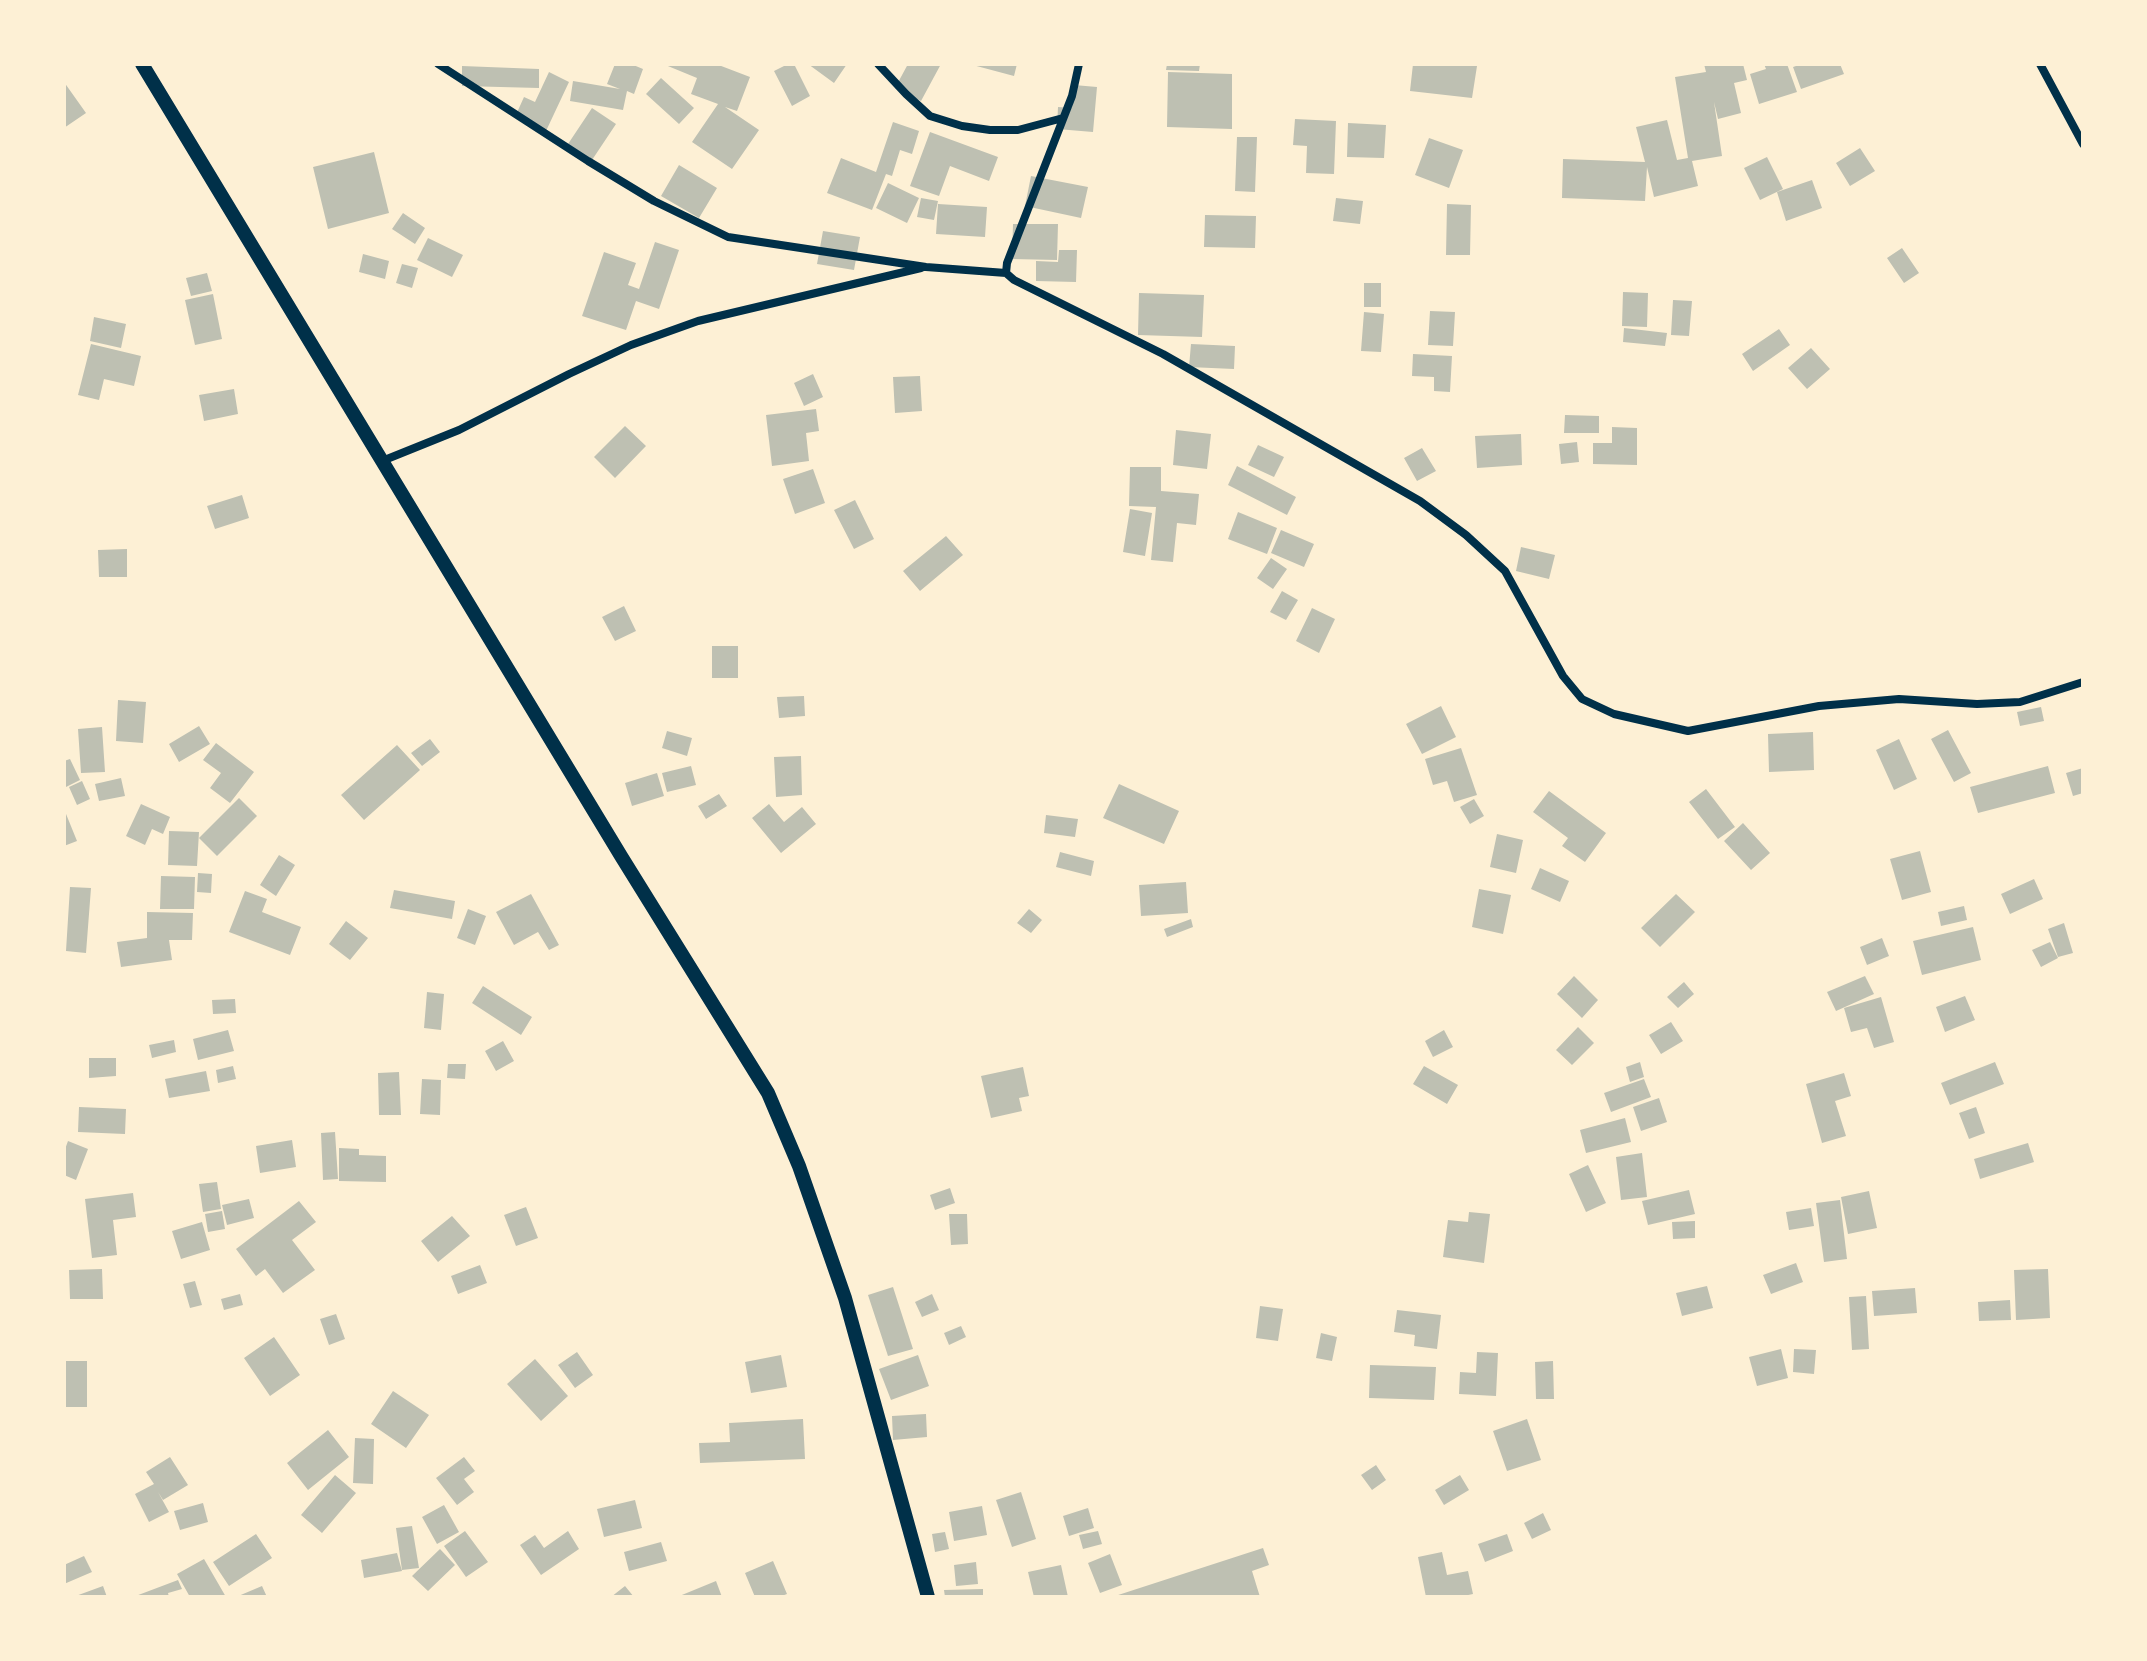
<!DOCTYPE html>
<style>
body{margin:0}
#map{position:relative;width:2147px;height:1661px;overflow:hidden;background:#fdf0d5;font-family:"Noto Serif",serif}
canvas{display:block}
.frame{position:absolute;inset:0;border:66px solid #fdf0d5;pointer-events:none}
</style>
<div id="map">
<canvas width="2147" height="1661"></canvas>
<div class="frame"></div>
</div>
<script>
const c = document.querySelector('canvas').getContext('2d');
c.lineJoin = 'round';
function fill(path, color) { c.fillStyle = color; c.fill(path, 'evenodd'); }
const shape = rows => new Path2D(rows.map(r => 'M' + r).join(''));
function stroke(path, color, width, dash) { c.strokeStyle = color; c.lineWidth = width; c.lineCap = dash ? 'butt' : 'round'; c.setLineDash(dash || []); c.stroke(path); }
fill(shape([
 [615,64,631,64,643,69,634,94,627,91,623,110,570,101,573,81,620,89,607,84],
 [663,64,716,64,750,77,737,111,725,107,759,130,732,169,692,142,718,104,691,94,697,78],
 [788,64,794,64,810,96,792,106,774,71],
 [808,64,847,64,834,83],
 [908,64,941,64,921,101,895,88],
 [969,64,1017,64,1014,76],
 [1167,64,1200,64,1199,71,1166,70],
 [1413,64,1457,64,1477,66,1472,98,1410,91],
 [1704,64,1743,64,1747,80,1734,83,1741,113,1718,119,1714,102,1722,156,1692,161,1698,186,1654,197,1647,167,1645,201,1562,198,1563,159,1645,162,1636,127,1667,120,1677,160,1688,158,1675,77,1706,72],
 [1764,64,1787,64,1797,92,1759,104,1750,74,1766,69],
 [1802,64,1840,64,1844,74,1801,89,1793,67],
 [462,66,539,69,539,88,462,86],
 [549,72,569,82,546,131,515,117,524,97,535,102],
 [1168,72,1232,74,1232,129,1167,127],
 [661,78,694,108,679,124,646,94],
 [64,82,86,113,64,128],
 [1074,85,1097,87,1093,132,1057,129,1058,107,1072,108],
 [592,108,616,124,592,160,568,144],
 [1295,119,1336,121,1334,174,1306,173,1307,146,1293,145],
 [893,122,919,131,912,154,900,150,892,176,886,174,872,210,827,193,841,158,876,172],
 [1348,123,1386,125,1384,158,1347,157],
 [930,132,998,157,989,181,950,166,939,196,910,186],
 [1237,137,1257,137,1255,192,1235,191],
 [1429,138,1463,150,1449,188,1415,175],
 [1860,148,1875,171,1850,186,1836,163],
 [374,152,389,213,328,229,313,167],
 [1767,157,1783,189,1760,200,1744,168],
 [679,165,717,188,699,218,661,196],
 [1031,176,1088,187,1081,218,1025,206],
 [1812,180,1822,208,1786,221,1777,192],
 [888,183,919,198,907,223,876,208],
 [921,198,938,201,934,220,917,217],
 [1336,198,1363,201,1360,224,1333,221],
 [938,204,987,207,985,237,936,234],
 [1447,204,1471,205,1470,255,1446,255],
 [403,213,425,228,415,244,392,229],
 [1205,215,1256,216,1255,248,1204,247],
 [1013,224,1058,224,1057,260,1012,259],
 [823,231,860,237,854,270,817,264],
 [428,238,463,255,452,277,417,260],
 [655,242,679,250,659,309,636,301,626,330,582,316,604,252,636,263,628,285,639,289],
 [1902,248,1919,273,1904,283,1887,258],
 [1059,250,1077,250,1076,282,1036,281,1036,261,1058,262],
 [363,254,389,261,385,279,359,272],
 [402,264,418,268,412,288,396,283],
 [207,273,212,291,191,296,186,278],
 [1364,283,1381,283,1381,307,1364,307],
 [1623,292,1648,293,1647,327,1622,326],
 [1139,293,1204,295,1202,337,1138,335],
 [213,294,222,339,195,345,185,300],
 [1673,300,1692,301,1689,336,1671,335],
 [1430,311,1455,312,1453,346,1428,345],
 [1364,312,1384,314,1381,352,1361,351],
 [94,317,126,324,121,348,90,341],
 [1624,328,1667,333,1665,346,1623,342],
 [1779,329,1790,345,1753,371,1742,354],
 [91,344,141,356,134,386,104,379,99,400,78,395],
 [1191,344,1235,346,1234,369,1189,367],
 [1811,348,1830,369,1807,389,1788,368],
 [1413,354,1452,356,1450,392,1434,391,1434,377,1412,376],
 [813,374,823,397,804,406,794,383],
 [920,376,922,411,895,413,893,377],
 [234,389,238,414,204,421,199,395],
 [816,409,819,431,806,433,809,461,772,466,766,415],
 [1565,415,1599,416,1599,433,1564,433],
 [625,426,646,446,615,478,594,457],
 [1612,427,1637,428,1637,465,1593,464,1593,443,1612,443],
 [1176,430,1211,434,1207,469,1173,465],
 [1521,434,1522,465,1477,468,1475,436],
 [1577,442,1579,462,1561,464,1559,444],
 [1258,445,1284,457,1274,477,1248,465],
 [1422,448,1436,471,1417,481,1404,458],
 [1237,466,1296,497,1287,515,1228,485],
 [1130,467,1161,467,1161,491,1199,494,1196,525,1177,523,1173,562,1151,560,1156,507,1129,506],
 [813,469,825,503,795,514,783,479],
 [242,495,249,518,215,529,207,506],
 [855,500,874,539,854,549,834,510],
 [1130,509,1152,513,1145,556,1123,552],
 [1238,512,1277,528,1267,554,1228,539],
 [1281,530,1314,544,1304,567,1271,553],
 [946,536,963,555,920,591,903,571],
 [1521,547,1555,555,1549,579,1516,571],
 [127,549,127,577,99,577,98,550],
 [1271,558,1287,569,1273,589,1257,578],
 [1282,591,1298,600,1286,620,1270,612],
 [624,606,636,631,615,641,602,617],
 [1312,608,1335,619,1319,653,1296,641],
 [712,646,738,646,738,678,712,678],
 [804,696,805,716,779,718,777,697],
 [118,700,146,702,143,743,116,741],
 [1441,706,1456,737,1422,754,1406,724],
 [2041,707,2044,721,2020,726,2017,712],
 [199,726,210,744,179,762,169,744],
 [102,727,105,772,81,773,78,729],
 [1948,730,1971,773,1954,782,1931,739],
 [667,731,692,738,687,756,662,748],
 [1813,732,1814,770,1769,772,1768,734],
 [430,739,440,752,422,766,411,753],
 [1899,739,1917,779,1894,790,1876,750],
 [216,743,254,772,230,803,210,788,221,773,203,760],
 [397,745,420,770,364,820,341,795],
 [1461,748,1477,795,1454,802,1447,781,1433,785,1425,759],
 [801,756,802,795,776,797,774,757],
 [70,759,80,780,64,788,64,761],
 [691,766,696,785,667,792,662,773],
 [2048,766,2055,793,1978,813,1970,787],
 [2083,768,2083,793,2073,796,2066,773],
 [657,773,664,796,632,806,625,783],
 [121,778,125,796,99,801,95,784],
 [82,781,90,799,77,805,69,787],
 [1119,784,1179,811,1164,844,1103,818],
 [1706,789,1735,827,1718,839,1689,802],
 [1549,791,1606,833,1585,862,1562,846,1568,838,1533,812],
 [719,794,727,806,706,819,698,806],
 [239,798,257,816,217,856,199,838],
 [1474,799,1484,816,1470,824,1460,807],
 [141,804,170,817,163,834,152,829,145,845,126,836],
 [769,804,784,822,802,807,816,824,781,853,752,818],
 [64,809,77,841,64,846],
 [1046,815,1078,819,1075,837,1044,833],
 [1743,823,1770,853,1751,870,1724,841],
 [169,831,199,832,197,866,168,865],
 [1497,834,1523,840,1516,873,1490,867],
 [1920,851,1931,892,1902,900,1890,859],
 [1060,852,1094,861,1091,876,1056,867],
 [279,855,295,865,276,896,260,885],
 [1540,868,1569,881,1560,902,1531,889],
 [198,873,212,874,211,893,197,892],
 [161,876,195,877,194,909,160,909],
 [2034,879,2043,899,2010,914,2001,894],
 [1186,882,1188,913,1141,916,1139,885],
 [70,887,91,888,86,953,66,951],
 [1479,889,1511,895,1503,934,1472,927],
 [394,890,455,901,452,919,390,908],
 [245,891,267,899,262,912,301,927,290,955,229,932],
 [531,894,559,945,549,950,538,932,514,945,496,912],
 [1676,894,1695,912,1660,947,1641,928],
 [1964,906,1967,920,1941,926,1938,912],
 [468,909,486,916,475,945,457,938],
 [1029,909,1042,920,1031,933,1017,923],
 [147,912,193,913,192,940,169,940,172,960,121,967,117,942,147,938],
 [1191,919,1193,927,1167,937,1164,929],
 [346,921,368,938,350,960,329,944],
 [2064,923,2073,953,2058,957,2048,929],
 [1973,927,1981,960,1922,975,1913,941],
 [1882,938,1889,956,1867,965,1860,947],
 [2050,942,2058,958,2041,967,2032,950],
 [1574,976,1598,1000,1582,1018,1557,994],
 [1865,976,1874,994,1836,1011,1827,992],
 [1684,982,1694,994,1678,1008,1667,997],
 [483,986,532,1017,521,1035,472,1003],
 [427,992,444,994,441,1030,424,1028],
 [1965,996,1975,1020,1945,1032,1936,1007],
 [1881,997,1894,1042,1874,1048,1867,1028,1851,1032,1844,1008],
 [235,999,236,1013,213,1014,212,1000],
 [1671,1022,1683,1041,1661,1054,1649,1035],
 [1578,1027,1594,1043,1572,1065,1556,1050],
 [228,1030,234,1051,198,1060,193,1039],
 [1444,1030,1453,1047,1433,1057,1425,1041],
 [174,1040,176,1052,152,1058,149,1045],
 [503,1041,514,1061,496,1071,485,1051],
 [89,1058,116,1058,116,1076,89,1078],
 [1640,1062,1644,1077,1630,1082,1626,1067],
 [1995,1062,2004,1084,1950,1105,1941,1083],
 [448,1064,466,1064,465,1079,447,1078],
 [233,1066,236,1079,218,1083,216,1070],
 [1424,1066,1458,1085,1447,1104,1413,1084],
 [1023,1067,1029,1096,1019,1098,1022,1111,991,1118,981,1076],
 [206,1071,210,1091,169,1098,165,1079],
 [399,1072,401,1115,379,1115,378,1073],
 [1844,1073,1851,1096,1835,1101,1846,1136,1822,1143,1806,1084],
 [422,1079,441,1080,440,1115,420,1114],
 [1644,1079,1651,1097,1611,1112,1604,1093],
 [1659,1098,1667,1122,1641,1131,1633,1107],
 [79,1107,126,1109,125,1134,78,1132],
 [1976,1107,1985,1133,1969,1139,1959,1113],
 [1625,1118,1631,1142,1586,1153,1580,1130],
 [335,1132,338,1179,323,1180,321,1133],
 [292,1140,296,1167,260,1173,256,1146],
 [68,1141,88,1149,76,1180,64,1175,64,1152],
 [2028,1143,2034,1162,1980,1179,1974,1159],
 [339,1148,359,1149,359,1155,386,1156,386,1182,339,1181],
 [1642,1153,1647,1197,1621,1200,1616,1157],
 [1588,1165,1606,1203,1586,1212,1569,1174],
 [217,1182,221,1209,203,1212,199,1184],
 [950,1188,955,1203,935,1210,930,1195],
 [1689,1190,1695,1214,1648,1225,1642,1201],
 [1869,1191,1877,1228,1848,1234,1841,1197],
 [133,1193,136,1217,113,1220,117,1255,92,1258,85,1199],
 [249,1199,254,1218,227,1225,222,1205],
 [1840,1200,1847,1259,1824,1262,1816,1203],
 [299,1201,316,1222,292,1240,315,1270,283,1293,265,1269,256,1276,236,1249],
 [526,1207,538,1238,516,1246,504,1215],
 [1811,1208,1814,1226,1789,1230,1786,1212],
 [222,1211,225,1229,208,1232,205,1214],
 [1469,1212,1490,1214,1484,1263,1443,1257,1448,1220,1468,1222],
 [949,1214,967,1214,968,1244,951,1245],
 [452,1216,470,1236,438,1262,421,1241],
 [1695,1221,1695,1238,1673,1239,1672,1222],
 [202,1222,210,1250,181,1259,172,1231],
 [1796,1263,1803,1282,1771,1294,1763,1275],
 [480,1265,487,1283,458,1294,451,1276],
 [102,1269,103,1299,70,1299,69,1270],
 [2048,1269,2050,1318,2016,1320,2014,1270],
 [195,1281,202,1305,190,1308,183,1284],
 [1707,1286,1713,1308,1682,1316,1676,1293],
 [893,1287,913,1349,888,1356,868,1295],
 [1915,1288,1917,1313,1874,1316,1872,1291],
 [240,1294,243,1305,224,1310,221,1299],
 [932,1294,939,1310,922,1317,915,1302],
 [1866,1296,1869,1349,1852,1350,1849,1297],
 [2010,1300,2011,1320,1979,1321,1978,1302],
 [1260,1306,1283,1309,1278,1341,1256,1338],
 [1397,1310,1441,1315,1437,1349,1414,1346,1415,1335,1394,1332],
 [336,1314,345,1339,329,1345,320,1319],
 [961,1326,966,1337,949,1345,944,1333],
 [1321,1333,1337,1337,1332,1361,1316,1358],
 [274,1337,300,1375,270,1396,244,1358],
 [1781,1349,1788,1378,1757,1386,1749,1357],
 [1794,1349,1816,1350,1814,1374,1793,1372],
 [577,1352,593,1375,575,1388,558,1365],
 [1477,1352,1498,1353,1496,1396,1459,1394,1460,1372,1476,1373],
 [781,1355,787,1387,751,1393,745,1362],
 [918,1355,929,1386,891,1400,879,1369],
 [535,1359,568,1396,541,1421,507,1384],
 [64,1361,87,1361,87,1407,64,1407],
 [1553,1361,1554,1399,1536,1399,1535,1362],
 [1370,1365,1436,1367,1434,1400,1369,1398],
 [393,1391,429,1415,406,1448,371,1424],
 [926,1414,927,1437,893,1440,892,1416],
 [803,1419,805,1459,700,1463,699,1443,730,1442,729,1423],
 [1527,1419,1541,1460,1507,1471,1493,1431],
 [328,1430,349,1457,308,1490,287,1463],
 [355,1438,374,1439,373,1484,353,1483],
 [170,1457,188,1485,163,1500,158,1492,169,1512,149,1522,135,1494,154,1484,146,1472],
 [464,1457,475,1471,464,1479,474,1492,457,1505,436,1478],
 [1376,1465,1386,1480,1372,1490,1361,1475],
 [335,1475,356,1493,322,1533,301,1515],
 [1460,1475,1469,1490,1444,1505,1435,1490],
 [1021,1492,1036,1539,1012,1547,996,1500],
 [635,1500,642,1528,604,1537,597,1509],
 [203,1503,208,1522,180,1530,174,1511],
 [444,1505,459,1532,437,1544,422,1517],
 [982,1506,987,1535,954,1541,949,1512],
 [1088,1508,1094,1528,1069,1536,1063,1516],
 [1543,1513,1551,1530,1532,1539,1524,1523],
 [412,1526,419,1568,402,1570,396,1528],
 [465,1531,488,1562,466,1577,444,1546],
 [568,1531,579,1549,541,1575,520,1545,535,1535,544,1548],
 [1098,1531,1102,1544,1083,1549,1079,1535],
 [945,1532,949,1549,935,1552,932,1534],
 [256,1534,272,1558,229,1586,213,1562],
 [1507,1534,1513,1551,1485,1562,1478,1544],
 [661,1542,667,1561,629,1571,624,1552],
 [1263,1548,1269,1565,1252,1571,1260,1597,1112,1597],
 [440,1549,455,1565,428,1591,412,1576],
 [1442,1552,1447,1575,1468,1571,1473,1594,1459,1597,1426,1597,1418,1557],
 [397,1553,402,1571,364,1578,361,1560],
 [1110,1554,1122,1585,1100,1593,1088,1563],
 [84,1556,92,1572,64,1584,64,1565],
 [204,1559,226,1597,190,1597,177,1574],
 [773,1561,787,1594,779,1597,755,1597,745,1573],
 [976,1562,978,1584,956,1586,954,1565],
 [1061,1565,1068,1597,1034,1597,1028,1572],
 [178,1580,182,1589,168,1593,169,1597,133,1597],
 [716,1581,722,1597,677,1597],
 [103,1586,107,1597,73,1597],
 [262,1586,267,1597,236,1597],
 [625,1586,634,1597,611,1597],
 [983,1589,983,1597,945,1597,944,1590]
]), '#bec0b2');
stroke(shape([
 [438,64,588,161,654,201,728,237,926,267,1006,273,1014,280,1163,354,1420,501,1466,535,1505,571,1563,676,1582,699,1614,714,1688,731,1819,706,1899,699,1977,704,2020,702,2083,682],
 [878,64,906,94,930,116,962,126,990,130,1018,130,1063,118],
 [2040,64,2083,144],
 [1006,273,1007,263,1072,96,1079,64],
 [382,461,459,430,569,374,631,345,698,321,921,268]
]), '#003049', 8);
stroke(shape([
 [142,64,621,856,768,1093,799,1166,845,1298,928,1597]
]), '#003049', 14);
</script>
